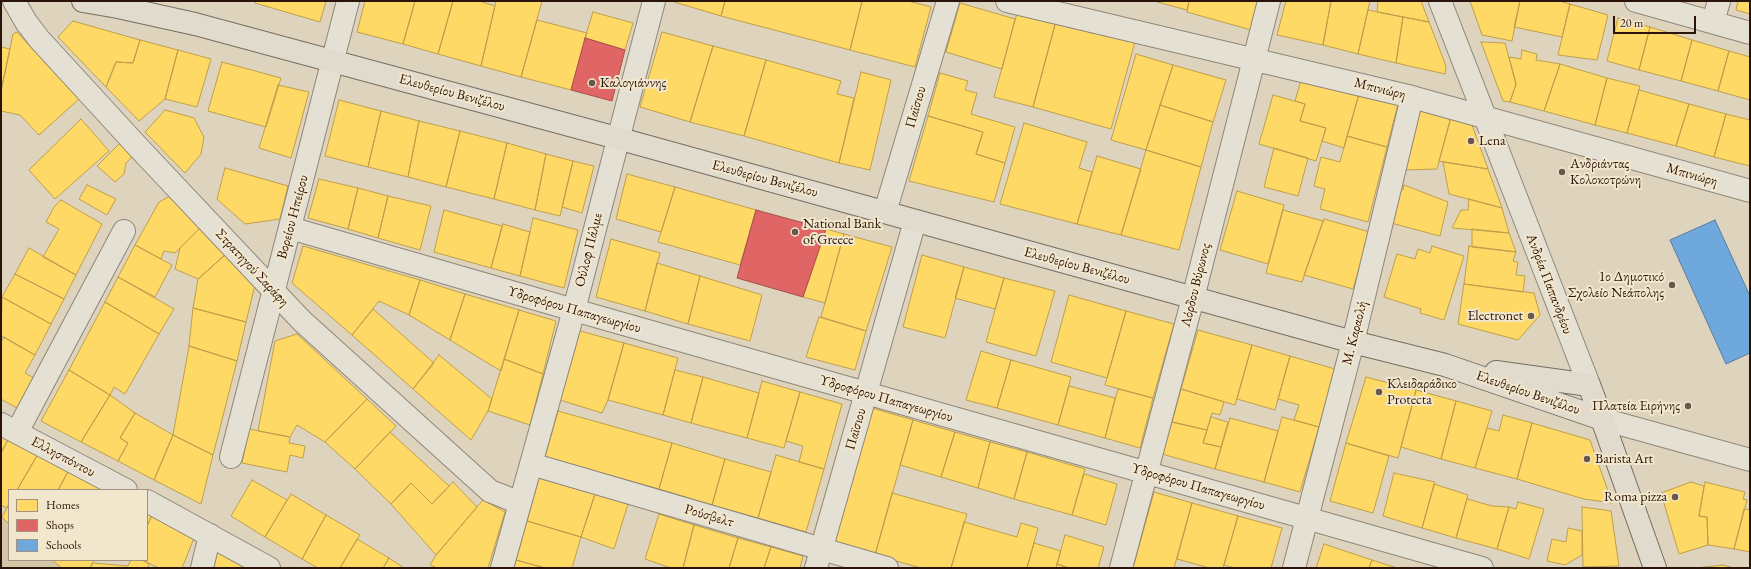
<!DOCTYPE html>
<meta charset="utf-8">
<style>
body{margin:0}
#map{position:relative;width:1751px;height:569px;overflow:hidden;background:#ded4bd;font-family:"EB Garamond",serif}
canvas{display:block}
.frame{position:absolute;inset:0;border:2px solid #2a130b;pointer-events:none}
.legend{position:absolute;left:8px;top:489px;width:140px;height:72px;box-sizing:border-box;background:#f2e7cc;border:1px solid #a2927f;margin:0;padding:5px 7px;list-style:none;font-size:12px;color:#2a130b}
.legend li{display:flex;align-items:center;gap:8px;height:20px}
.legend b{width:20px;border:1px solid #a2927f}
.scale{position:absolute;left:1613px;top:16px;width:83px;height:18px;box-sizing:border-box;border:2px solid #2a130b;border-top:0;padding-left:5px;font-size:12px;line-height:14px;white-space:nowrap;color:#2a130b;-webkit-text-stroke:3px #f2e7cc;paint-order:stroke}
</style>
<div id="map">
<canvas width="1751" height="569"></canvas>
<div class="frame"></div>
<ul class="legend">
<li><b style="height:11px;background:#ffd966"></b>Homes</li>
<li><b style="height:11px;background:#e06666"></b>Shops</li>
<li><b style="height:11px;background:#6fa8dc"></b>Schools</li>
</ul>
<div class="scale">20 m</div>
</div>
<script>
const c = document.querySelector('canvas').getContext('2d');
c.lineJoin = 'round';
function fill(path, color) { c.fillStyle = color; c.fill(path, 'evenodd'); }
const shape = rows => new Path2D(rows.map(r => 'M' + r).join(''));
function stroke(path, color, width, dash) { c.strokeStyle = color; c.lineWidth = width; c.lineCap = dash ? 'butt' : 'round'; c.setLineDash(dash || []); c.stroke(path); }
function write(font, color, halo, rows, align = 'center') {
  c.font = font + ' "EB Garamond",serif'; c.lineWidth = 4; c.setLineDash([]); c.textBaseline = 'middle'; c.strokeStyle = halo; c.fillStyle = color; for (const [text, x, y, turn = 0] of rows) {
    c.save(); c.translate(x, y); c.rotate((+turn || 0) * Math.PI / 180); c.textAlign = isNaN(turn) ? turn : align; if (halo) c.strokeText(text, 0, 0); c.fillText(text, 0, 0); c.restore();
  }
}
fill(shape([
 [1,517,9,524,9,560,52,560,62,568,1,568]
]), '#d3c5a6');
const homes = shape([
 [256,1,326,1,320,22,255,3,256,1],
 [365,1,415,1,403,44,357,32,365,1],
 [415,1,453,1,438,54,403,44,415,1],
 [453,1,479,1,495,6,481,66,438,54,453,1],
 [496,1,542,1,521,77,481,66,496,1],
 [671,1,725,1,721,16,671,1],
 [725,1,856,1,862,2,850,50,721,16,725,1],
 [862,1,908,1,931,7,915,67,850,50,862,1],
 [1154,1,1189,1,1187,10,1154,1],
 [1189,1,1259,1,1251,30,1187,12,1189,1],
 [1286,1,1331,1,1323,45,1277,35,1286,1],
 [1331,1,1370,1,1358,54,1323,45,1331,1],
 [1378,1,1421,1,1429,22,1377,12,1378,1],
 [1470,1,1520,1,1512,41,1482,35,1470,1],
 [1520,1,1559,1,1570,4,1562,37,1514,27,1520,1],
 [1738,1,1750,1,1750,14,1736,10,1738,1],
 [960,3,1015,19,1002,69,946,52,960,3],
 [1570,4,1608,15,1597,60,1558,55,1570,4],
 [1019,6,1057,17,1033,107,994,97,1019,6],
 [1368,10,1403,17,1396,63,1358,54,1368,10],
 [593,12,633,23,625,50,585,38,593,12],
 [1057,17,1136,38,1111,129,1033,107,1057,17],
 [1403,17,1429,22,1446,66,1445,74,1396,63,1403,17],
 [1618,18,1650,27,1639,70,1607,61,1618,18],
 [537,20,587,33,571,90,521,77,537,20],
 [73,21,140,40,133,63,116,62,106,87,58,37,73,21],
 [1650,27,1692,40,1681,81,1639,70,1650,27],
 [17,32,79,99,39,135,20,115,1,111,1,91,13,34,17,32],
 [662,32,713,46,690,122,640,107,662,32],
 [140,40,178,50,165,99,139,121,106,87,116,62,133,63,140,40],
 [1692,40,1729,51,1718,91,1681,81,1692,40],
 [1481,42,1505,43,1516,84,1510,102,1503,101,1481,42],
 [713,46,766,60,744,136,690,122,713,46],
 [1,47,10,49,1,91,1,47],
 [178,50,211,59,197,107,165,99,178,50],
 [1522,50,1537,54,1536,60,1560,64,1544,111,1510,102,1516,84,1509,57,1521,59,1522,50],
 [1729,51,1750,57,1750,100,1718,91,1729,51],
 [1136,54,1173,65,1146,150,1111,140,1136,54],
 [766,60,841,81,837,94,854,98,839,163,744,136,766,60],
 [222,62,281,78,266,127,208,111,222,62],
 [1560,64,1607,78,1595,125,1544,111,1560,64],
 [1173,65,1226,80,1213,122,1160,105,1173,65],
 [861,72,891,80,870,170,839,163,861,72],
 [940,73,968,81,965,90,977,93,971,114,1015,127,1005,163,976,154,983,132,928,116,940,73],
 [1302,77,1359,94,1344,148,1322,141,1326,128,1300,121,1305,104,1295,101,1302,77],
 [1607,78,1640,86,1627,133,1595,125,1607,78],
 [278,85,309,92,291,158,259,148,278,85],
 [1639,90,1689,104,1676,146,1627,133,1639,90],
 [1359,94,1398,104,1387,147,1347,136,1359,94],
 [1273,95,1305,104,1300,121,1326,128,1316,161,1259,144,1273,95],
 [339,100,381,111,368,167,325,156,339,100],
 [1689,104,1726,114,1714,157,1676,146,1689,104],
 [1160,105,1213,122,1201,167,1146,150,1160,105],
 [1418,108,1451,117,1437,169,1405,170,1418,108],
 [165,110,194,118,204,137,201,154,185,173,145,132,165,110],
 [381,111,419,121,408,177,368,167,381,111],
 [1726,114,1750,120,1750,166,1714,157,1726,114],
 [928,116,983,132,976,154,1005,163,994,202,909,181,928,116],
 [1451,117,1472,125,1488,169,1439,161,1451,117],
 [81,119,109,151,55,199,29,170,81,119],
 [419,121,460,131,446,187,408,177,419,121],
 [1024,123,1087,142,1079,168,1092,172,1077,224,1000,204,1024,123],
 [460,131,507,143,494,199,446,187,460,131],
 [1347,136,1387,147,1368,222,1320,209,1325,189,1314,186,1321,157,1340,162,1347,136],
 [120,143,133,156,126,163,124,174,115,182,97,166,120,143],
 [507,143,546,154,535,210,494,199,507,143],
 [1274,148,1308,158,1298,196,1264,187,1274,148],
 [1146,150,1201,167,1179,250,1121,235,1146,150],
 [546,154,573,161,560,216,535,210,546,154],
 [1097,156,1141,169,1121,235,1077,224,1097,156],
 [573,161,594,166,582,213,562,207,573,161],
 [1443,162,1488,169,1502,208,1449,194,1443,162],
 [225,168,288,186,280,219,245,224,217,199,225,168],
 [627,174,675,187,661,232,616,219,627,174],
 [319,179,358,188,348,229,308,218,319,179],
 [87,185,116,199,107,215,79,199,87,185],
 [1404,185,1448,202,1440,236,1391,223,1399,189,1403,190,1404,185],
 [675,187,756,210,740,265,658,242,675,187],
 [358,188,388,196,378,238,348,229,358,188],
 [1237,191,1284,205,1268,264,1220,250,1237,191],
 [170,196,200,228,175,253,164,251,161,259,135,245,159,202,170,196],
 [388,196,431,206,420,250,378,238,388,196],
 [1469,199,1502,208,1509,233,1452,228,1461,210,1468,210,1469,199],
 [61,200,102,224,76,275,43,257,59,229,46,222,54,207,61,200],
 [444,210,502,226,491,268,434,252,444,210],
 [1283,210,1323,221,1302,282,1266,273,1283,210],
 [533,218,578,230,564,288,520,276,533,218],
 [1324,219,1370,232,1353,289,1304,275,1324,219],
 [503,224,530,232,520,276,491,268,503,224],
 [200,228,225,255,198,279,175,269,180,248,200,228],
 [826,229,844,234,825,303,803,297,826,229],
 [1472,229,1509,233,1516,252,1472,247,1472,229],
 [844,234,892,247,866,331,821,317,844,234],
 [611,239,660,253,645,311,596,297,611,239],
 [135,245,172,265,155,297,118,277,135,245],
 [303,246,420,280,409,315,379,301,352,335,292,283,303,246],
 [1432,246,1464,256,1444,320,1420,313,1421,309,1384,297,1397,254,1415,259,1418,249,1430,253,1432,246],
 [1469,246,1516,252,1513,261,1518,262,1516,275,1525,276,1523,292,1464,284,1469,246],
 [29,248,76,275,64,299,15,274,29,248],
 [225,255,255,285,246,322,193,308,198,279,225,255],
 [922,255,964,267,945,338,903,327,922,255],
 [657,263,700,276,688,324,645,311,657,263],
 [964,267,1004,278,995,309,955,298,964,267],
 [15,274,64,299,51,324,2,297,15,274],
 [700,276,762,295,750,341,688,324,700,276],
 [118,277,174,309,159,334,105,302,118,277],
 [1004,278,1055,291,1036,356,986,342,1004,278],
 [420,280,465,294,450,340,409,315,420,280],
 [1464,284,1534,293,1540,315,1518,340,1458,324,1464,284],
 [465,294,519,310,501,371,450,340,465,294],
 [1069,295,1126,311,1107,378,1051,362,1069,295],
 [2,297,51,324,35,355,1,336,2,297],
 [105,302,159,334,125,394,114,387,110,395,69,370,105,302],
 [193,308,246,322,237,361,189,346,193,308],
 [373,309,434,363,413,389,352,335,373,309],
 [519,310,556,321,543,374,504,359,519,310],
 [1126,311,1174,324,1153,398,1105,385,1126,311],
 [819,317,866,331,855,370,806,357,819,317],
 [1198,330,1252,345,1235,405,1181,389,1198,330],
 [580,331,624,343,608,400,602,413,560,400,580,331],
 [297,334,367,399,325,442,297,425,290,437,258,431,275,341,297,334],
 [4,337,35,355,25,373,34,378,17,408,1,399,1,342,4,337],
 [624,343,678,358,663,415,608,400,624,343],
 [1252,345,1290,356,1275,410,1237,399,1252,345],
 [189,346,237,361,213,455,173,435,189,346],
 [981,351,1011,360,997,408,966,400,981,351],
 [439,355,492,399,488,411,471,440,413,389,439,355],
 [1290,356,1335,369,1319,427,1294,420,1299,405,1278,399,1290,356],
 [504,359,543,374,530,425,488,411,504,359],
 [1011,360,1071,377,1058,425,997,408,1011,360],
 [69,370,110,395,81,442,41,421,69,370],
 [675,370,703,377,691,423,663,415,675,370],
 [703,377,759,393,747,438,691,423,703,377],
 [1366,377,1416,390,1398,458,1346,443,1366,377],
 [762,381,800,392,784,448,747,438,762,381],
 [1069,386,1115,398,1105,438,1058,425,1069,386],
 [1118,389,1153,398,1140,448,1105,438,1118,389],
 [1181,389,1224,402,1220,415,1212,413,1207,430,1172,422,1181,389],
 [1416,390,1456,401,1441,459,1401,447,1416,390],
 [800,392,842,404,824,469,799,462,803,446,786,441,800,392],
 [110,395,135,413,120,438,128,443,118,461,81,442,110,395],
 [367,399,396,426,355,469,325,442,367,399],
 [1456,401,1492,411,1475,468,1441,459,1456,401],
 [872,408,913,420,875,555,834,544,872,408],
 [558,411,672,443,659,489,545,457,558,411],
 [135,413,173,435,154,480,118,461,128,443,120,438,135,413],
 [1503,415,1532,423,1517,479,1475,468,1487,428,1499,431,1503,415],
 [1211,417,1228,422,1221,447,1203,443,1211,417],
 [1282,417,1319,427,1300,492,1264,482,1282,417],
 [1230,418,1278,431,1264,482,1215,469,1230,418],
 [913,420,955,432,941,477,900,465,913,420],
 [1172,422,1207,430,1203,443,1221,447,1215,469,1162,454,1172,422],
 [1532,423,1590,440,1608,491,1611,491,1613,503,1584,499,1517,479,1532,423],
 [249,429,290,437,289,443,305,446,303,458,290,455,287,472,242,463,249,429],
 [390,432,449,486,432,504,411,483,391,504,355,469,390,432],
 [955,432,990,442,978,488,941,477,955,432],
 [1,434,9,438,1,453,1,434],
 [173,435,213,455,201,504,154,480,173,435],
 [9,438,38,454,17,490,9,490,9,504,7,508,1,505,1,453,9,438],
 [990,442,1027,452,1014,499,978,488,990,442],
 [672,443,725,459,712,505,659,489,672,443],
 [1346,443,1389,456,1373,513,1330,501,1346,443],
 [1027,452,1085,469,1072,515,1014,499,1027,452],
 [38,454,69,470,58,490,17,490,38,454],
 [776,455,824,469,806,532,758,518,776,455],
 [725,459,771,472,758,518,712,505,725,459],
 [69,470,106,490,58,490,69,470],
 [1394,473,1435,482,1422,528,1383,516,1394,473],
 [1084,474,1117,484,1106,525,1072,515,1084,474],
 [539,478,595,494,581,537,527,521,539,478],
 [252,480,287,500,265,537,231,516,252,480],
 [453,482,477,507,436,555,391,504,411,483,432,504,453,482],
 [1691,482,1704,486,1699,516,1707,517,1708,545,1679,554,1661,493,1691,482],
 [1705,482,1745,492,1743,499,1747,500,1734,549,1708,545,1707,517,1699,516,1705,482],
 [1434,484,1468,495,1456,538,1422,528,1434,484],
 [1154,492,1192,503,1174,568,1133,568,1154,492],
 [892,493,967,514,951,568,921,568,875,555,892,493],
 [291,494,326,515,302,559,265,537,291,494],
 [595,494,628,504,614,549,581,537,595,494],
 [1467,499,1492,506,1509,507,1497,549,1456,538,1467,499],
 [483,500,505,512,488,568,437,568,430,565,436,555,483,500],
 [1518,502,1544,509,1529,559,1497,549,1509,507,1516,509,1518,502],
 [1192,503,1238,516,1223,568,1210,568,1177,559,1192,503],
 [9,504,9,524,2,517,9,504],
 [1582,507,1611,511,1619,566,1583,567,1582,507],
 [1744,509,1750,510,1750,552,1734,549,1744,509],
 [147,513,152,515,147,526,147,513],
 [659,514,694,525,683,568,671,568,645,559,659,514],
 [152,515,194,538,182,568,159,568,142,560,147,560,147,526,152,515],
 [326,515,360,535,340,568,318,568,302,559,326,515],
 [1238,516,1282,528,1271,568,1234,568,1224,565,1238,516],
 [527,521,581,537,572,568,545,568,516,560,527,521],
 [964,522,1017,537,1021,523,1038,528,1027,568,951,568,964,522],
 [694,525,738,538,729,568,683,568,694,525],
 [1568,528,1582,531,1582,555,1565,565,1547,561,1552,539,1566,542,1568,528],
 [1065,535,1104,547,1098,568,1069,568,1057,564,1065,535],
 [738,538,771,547,764,568,729,568,738,538],
 [357,539,389,558,383,568,340,568,357,539],
 [1034,543,1061,551,1056,568,1027,568,1034,543],
 [1324,544,1372,560,1369,568,1316,568,1324,544],
 [771,547,803,556,800,568,764,568,771,547],
 [216,548,250,568,208,568,216,548],
 [389,558,404,568,383,568,389,558],
 [52,560,94,560,90,568,62,568,52,560],
 [131,560,142,560,149,564,148,568,90,568,93,563,128,566,131,560],
 [516,560,545,568,514,568,516,560],
 [1372,560,1397,568,1369,568,1372,560],
 [1057,564,1069,568,1056,568,1057,564],
 [1723,565,1734,568,1695,568,1723,565]
]);
fill(homes, '#ffd966');
stroke(homes, '#bf9e4b', 1);
const shops = shape([
 [585,38,625,50,612,101,571,90,585,38],
 [756,210,826,229,803,297,737,278,756,210]
]);
fill(shops, '#e06666');
stroke(shops, '#a94d4b', 1);
const schools = shape([
 [1715,220,1750,296,1750,353,1726,364,1670,240,1715,220]
]);
fill(schools, '#6fa8dc');
stroke(schools, '#5a7b9d', 1);
const minor = shape([
 [14,1,26,22,39,39,138,147,302,321,490,491,520,503],
 [1007,1,1412,97,1750,191],
 [1440,1,1589,385],
 [1636,1,1750,33],
 [1713,22,1719,1],
 [885,212,948,1],
 [290,228,574,310,1482,568],
 [1602,419,1750,460],
 [1,424,126,490],
 [17,432,124,231],
 [231,457,348,1],
 [531,464,887,568],
 [147,501,269,568],
 [202,568,210,535],
 [502,568,574,310,654,1],
 [816,568,915,221],
 [1121,568,1193,298,1269,1],
 [1294,568,1353,342,1412,97]
]);
const major = shape([
 [83,1,118,7,195,24,617,138,1353,342,1445,365,1602,419],
 [1496,372,1589,385,1602,419,1655,568]
]);
stroke(minor, '#8f8678', 24);
stroke(major, '#766d61', 24);
stroke(minor, '#e5e0d4', 22);
stroke(major, '#e0dbcd', 22);
for (const [x, y, r, color] of [
 [592,83,4,"#695749"],
 [1471,141,4,"#695749"],
 [1562,172,4,"#695749"],
 [795,232,4,"#695749"],
 [1672,285,4,"#695749"],
 [1531,316,4,"#695749"],
 [1379,392,4,"#695749"],
 [1688,406,4,"#695749"],
 [1587,459,4,"#695749"],
 [1675,497,4,"#695749"]
]) { const dot = new Path2D(); dot.arc(x, y, r, 0, 2 * Math.PI); c.fillStyle = color; c.fill(dot); stroke(dot, '#f2e7cc', 1.5); }
write('14px', '#2a130b', '#f2e7cc', [
 ["Καλογιάννης",600,83],
 ["Lena",1479,141],
 ["Ανδριάντας",1570,164],
 ["Κολοκοτρώνη",1570,180],
 ["National Bank",803,224],
 ["of Greece",803,240],
 ["1ο Δημοτικό",1664,277,"right"],
 ["Σχολείο Νεάπολης",1664,293,"right"],
 ["Electronet",1523,316,"right"],
 ["Κλειδαράδικο",1387,384],
 ["Protecta",1387,400],
 ["Πλατεία Ειρήνης",1680,406,"right"],
 ["Barista Art",1595,459],
 ["Roma pizza",1667,497,"right"]
], 'left');
write('14px', '#2a130b', '#f2e7cc', [
 ["Μπινιώρη",1380,89,14],
 ["Ελευθερίου Βενιζέλου",452,93,15],
 ["Παϊσιου",916,107,-74],
 ["Μπινιώρη",1692,175,16],
 ["Ελευθερίου Βενιζέλου",765,179,15],
 ["Βορείου Ηπείρου",293,217,-75],
 ["Ούλοφ Πάλμε",589,250,-76],
 ["Ελευθερίου Βενιζέλου",1077,266,15],
 ["Στρατηγού Σαράφη",252,268,47],
 ["Ανδρέα Παπανδρέου",1549,284,69],
 ["Λόρδου Βύρωνος",1196,285,-76],
 ["Υδροφόρου Παπαγεωργίου",574,310,16],
 ["Μ. Καραολή",1355,333,-76],
 ["Ελευθερίου Βενιζέλου",1528,393,19],
 ["Υδροφόρου Παπαγεωργίου",886,399,16],
 ["Παϊσιου",856,429,-74],
 ["Ελλησπόντου",63,457,28],
 ["Υδροφόρου Παπαγεωργίου",1198,487,16],
 ["Ρούσβελτ",709,516,16]
]);
</script>
